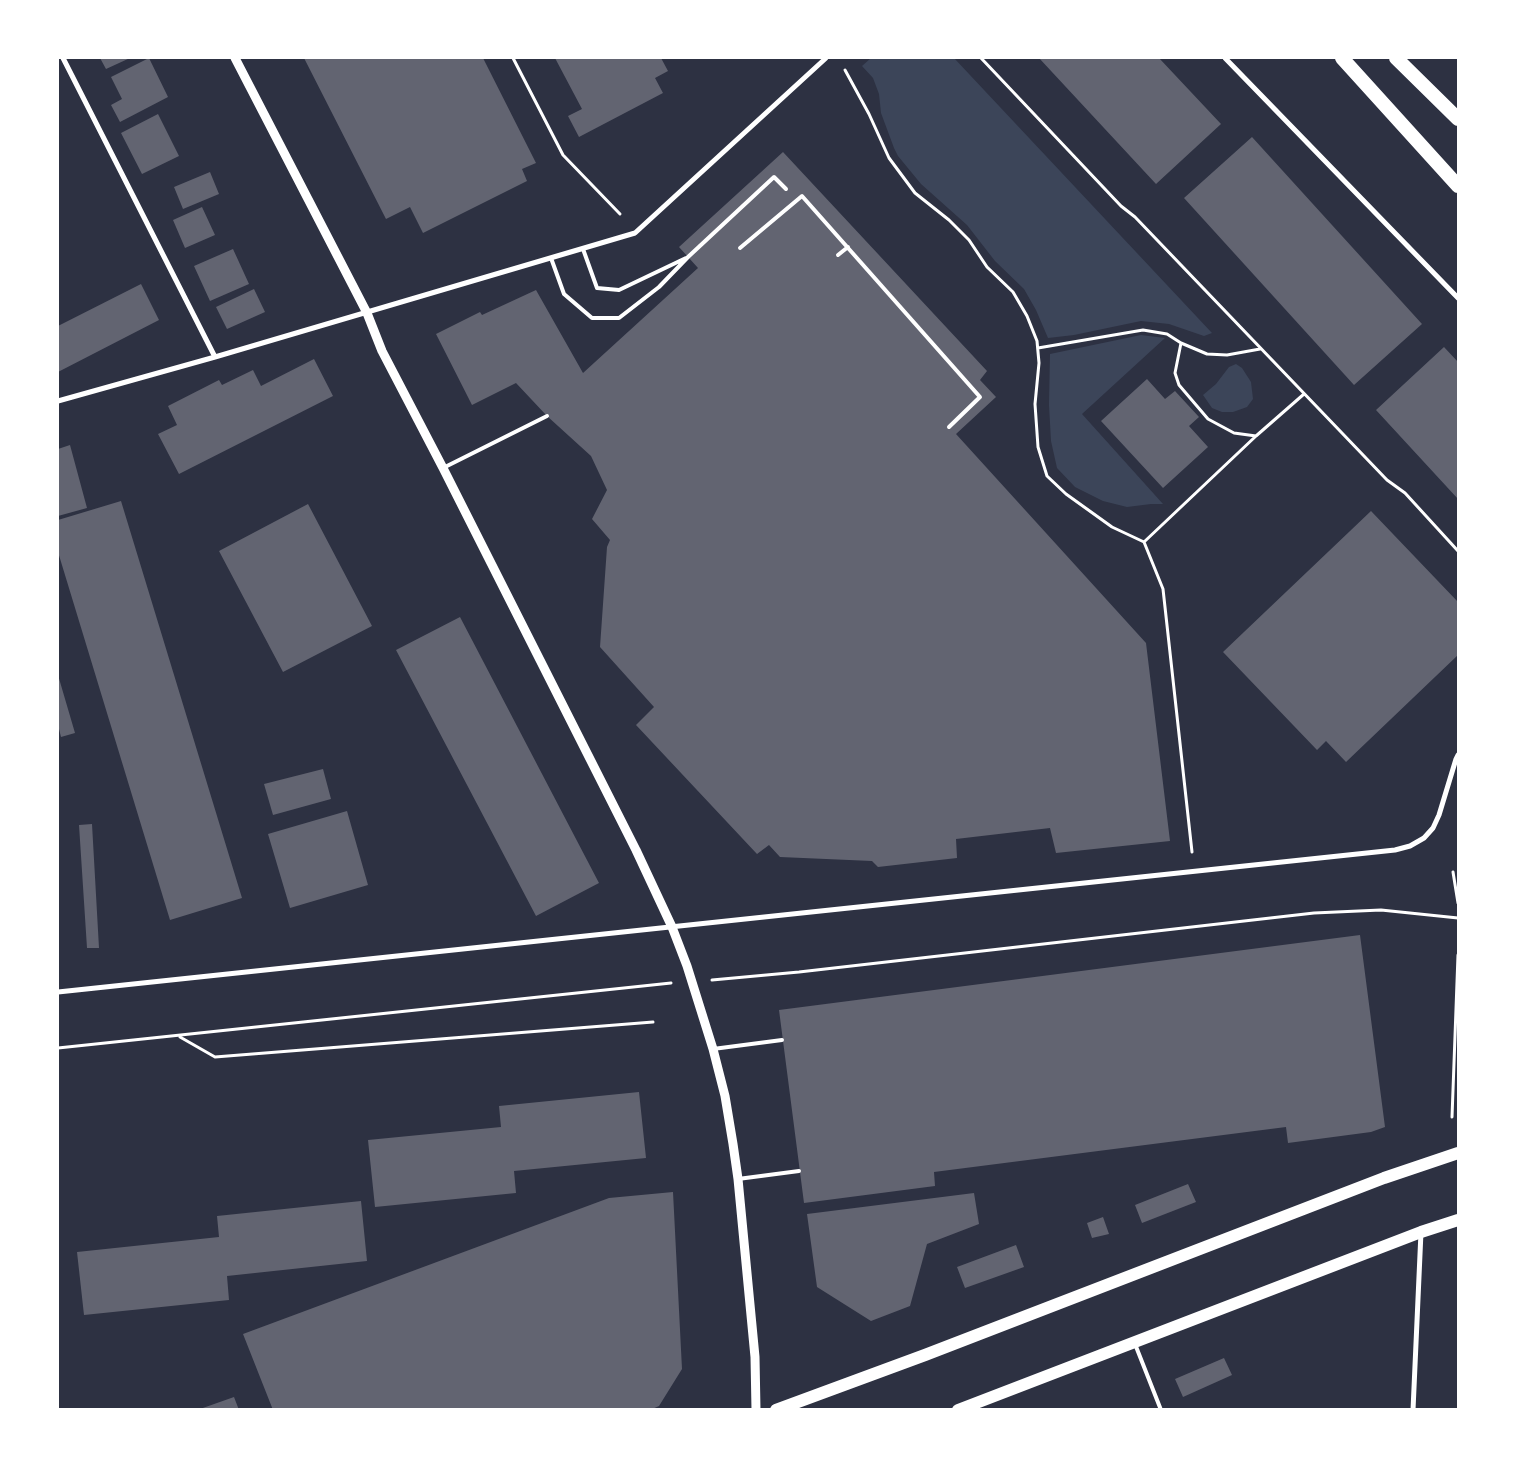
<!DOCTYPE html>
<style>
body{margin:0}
#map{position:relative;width:1516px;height:1467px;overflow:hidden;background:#2d3142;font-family:"Golos Text",sans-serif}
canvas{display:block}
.frame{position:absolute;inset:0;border:59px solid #fff;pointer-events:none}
</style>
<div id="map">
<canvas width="1516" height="1467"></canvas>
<div class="frame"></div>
</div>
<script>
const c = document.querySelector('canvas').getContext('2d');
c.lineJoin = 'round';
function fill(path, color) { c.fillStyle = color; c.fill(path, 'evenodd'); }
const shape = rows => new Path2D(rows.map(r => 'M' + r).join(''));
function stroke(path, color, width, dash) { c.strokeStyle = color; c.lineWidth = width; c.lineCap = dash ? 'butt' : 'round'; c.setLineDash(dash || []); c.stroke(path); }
fill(shape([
 [871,58,954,58,1212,333,1204,336,1169,324,1141,321,1074,335,1048,338,1036,310,1024,289,995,261,967,225,921,184,898,156,894,148,881,113,879,94,873,78,862,66],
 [1141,335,1165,338,1082,414,1163,504,1151,504,1127,507,1103,501,1075,487,1057,468,1051,441,1049,405,1050,354],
 [1236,364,1242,368,1251,382,1253,399,1247,407,1233,412,1222,412,1212,408,1203,395,1216,384,1229,367]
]), '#3c4559');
fill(shape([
 [100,58,130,58,106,69],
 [149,58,168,97,120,122,111,105,122,99,111,77],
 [304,58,483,58,536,163,522,169,527,181,423,233,410,207,386,219],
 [555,58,661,58,668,71,655,78,663,93,579,137,568,116,582,109],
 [1039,58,1159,58,1221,124,1156,184],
 [158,114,179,156,142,174,121,133],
 [1252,137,1422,324,1354,385,1184,198],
 [783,152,987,371,980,380,996,397,956,434,1146,643,1170,841,1056,853,1050,828,956,839,957,858,878,867,872,861,780,857,769,845,757,854,636,725,654,707,600,647,607,547,610,540,592,519,607,490,591,456,547,416,516,383,472,405,436,334,480,312,482,315,536,290,583,373,698,268,679,247],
 [210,172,219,194,183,209,174,187],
 [202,207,215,235,185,248,173,220],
 [233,249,249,284,210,301,194,266],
 [141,284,159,320,58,372,58,326],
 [254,289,265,312,227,329,216,307],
 [1444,347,1458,362,1458,499,1376,410],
 [314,359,333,396,179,474,158,434,177,425,168,406,219,380,222,385,253,370,261,386],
 [1147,379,1165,399,1175,391,1199,417,1189,426,1208,447,1163,488,1101,421],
 [70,445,87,508,58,516,58,449],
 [121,501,242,898,170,920,58,552,58,520],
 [308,504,372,626,283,672,219,551],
 [1371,511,1458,602,1458,655,1346,762,1326,741,1317,750,1223,652],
 [460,617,599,883,536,916,396,650],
 [58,675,75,733,61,737,58,725],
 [323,769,331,799,273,815,264,784],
 [347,811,368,885,290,908,268,834],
 [92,824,99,948,87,948,79,825],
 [1360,935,1385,1127,1371,1132,1288,1143,1286,1127,934,1172,935,1186,804,1203,779,1010],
 [639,1092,646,1158,514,1171,516,1193,375,1207,368,1140,501,1127,499,1106],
 [1188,1184,1196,1202,1142,1223,1135,1205],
 [673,1192,682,1369,659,1406,650,1410,598,1410,598,1408,593,1410,273,1410,243,1334,609,1198],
 [974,1193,979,1224,927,1244,910,1306,871,1321,817,1287,807,1214],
 [361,1201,367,1261,227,1276,229,1300,84,1315,77,1252,219,1237,217,1216],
 [1103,1217,1109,1234,1092,1238,1087,1223],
 [1016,1245,1024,1267,965,1288,957,1267],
 [1224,1358,1232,1375,1183,1397,1175,1379],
 [234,1397,239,1410,200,1410,200,1409]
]), '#626471');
stroke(shape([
 [513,58,563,155,620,214],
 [981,58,1121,206,1135,217,1387,480,1405,493,1458,551],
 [845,70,869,114,889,158,915,193,949,220,969,240,987,267,1013,292,1027,316,1037,341,1039,363,1035,404,1038,447,1047,476,1066,494,1112,527,1144,542,1163,589,1192,852],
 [1181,343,1207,354,1227,355,1260,349],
 [1038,348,1143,330,1167,334,1181,343,1175,373,1179,385,1208,419,1234,433,1256,436],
 [1144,542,1256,436,1304,394],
 [1453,872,1458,903],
 [712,980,799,972,1314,913,1381,910,1458,918],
 [180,1037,215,1057,653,1022],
 [58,1048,671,983],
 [1452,1117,1458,955]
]), '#fff', 3);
stroke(shape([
 [740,248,802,196,980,397,949,427],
 [583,249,597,288,619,290,686,258],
 [838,255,848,247],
 [551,258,564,294,592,318,619,318,659,287,688,257,774,177,786,189],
 [443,468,547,416],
 [713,1049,782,1040],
 [738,1179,799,1171],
 [1135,1344,1161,1410]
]), '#fff', 4);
stroke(shape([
 [63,58,215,357],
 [1225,58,1458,298],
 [58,401,215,357,635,233,826,58],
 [58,992,1395,850,1410,846,1424,838,1433,828,1439,815,1456,759,1458,755],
 [1413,1410,1421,1232]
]), '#fff', 5);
stroke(shape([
 [235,58,367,313,382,351,443,468,636,850,672,927,687,966,713,1049,725,1096,733,1144,738,1179,755,1357,756,1410]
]), '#fff', 9);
stroke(shape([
 [776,1410,925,1355,1384,1178,1458,1153],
 [958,1410,1421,1232,1458,1220]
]), '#fff', 12);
stroke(shape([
 [1342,58,1458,186],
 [1396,58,1458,119]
]), '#fff', 14);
</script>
